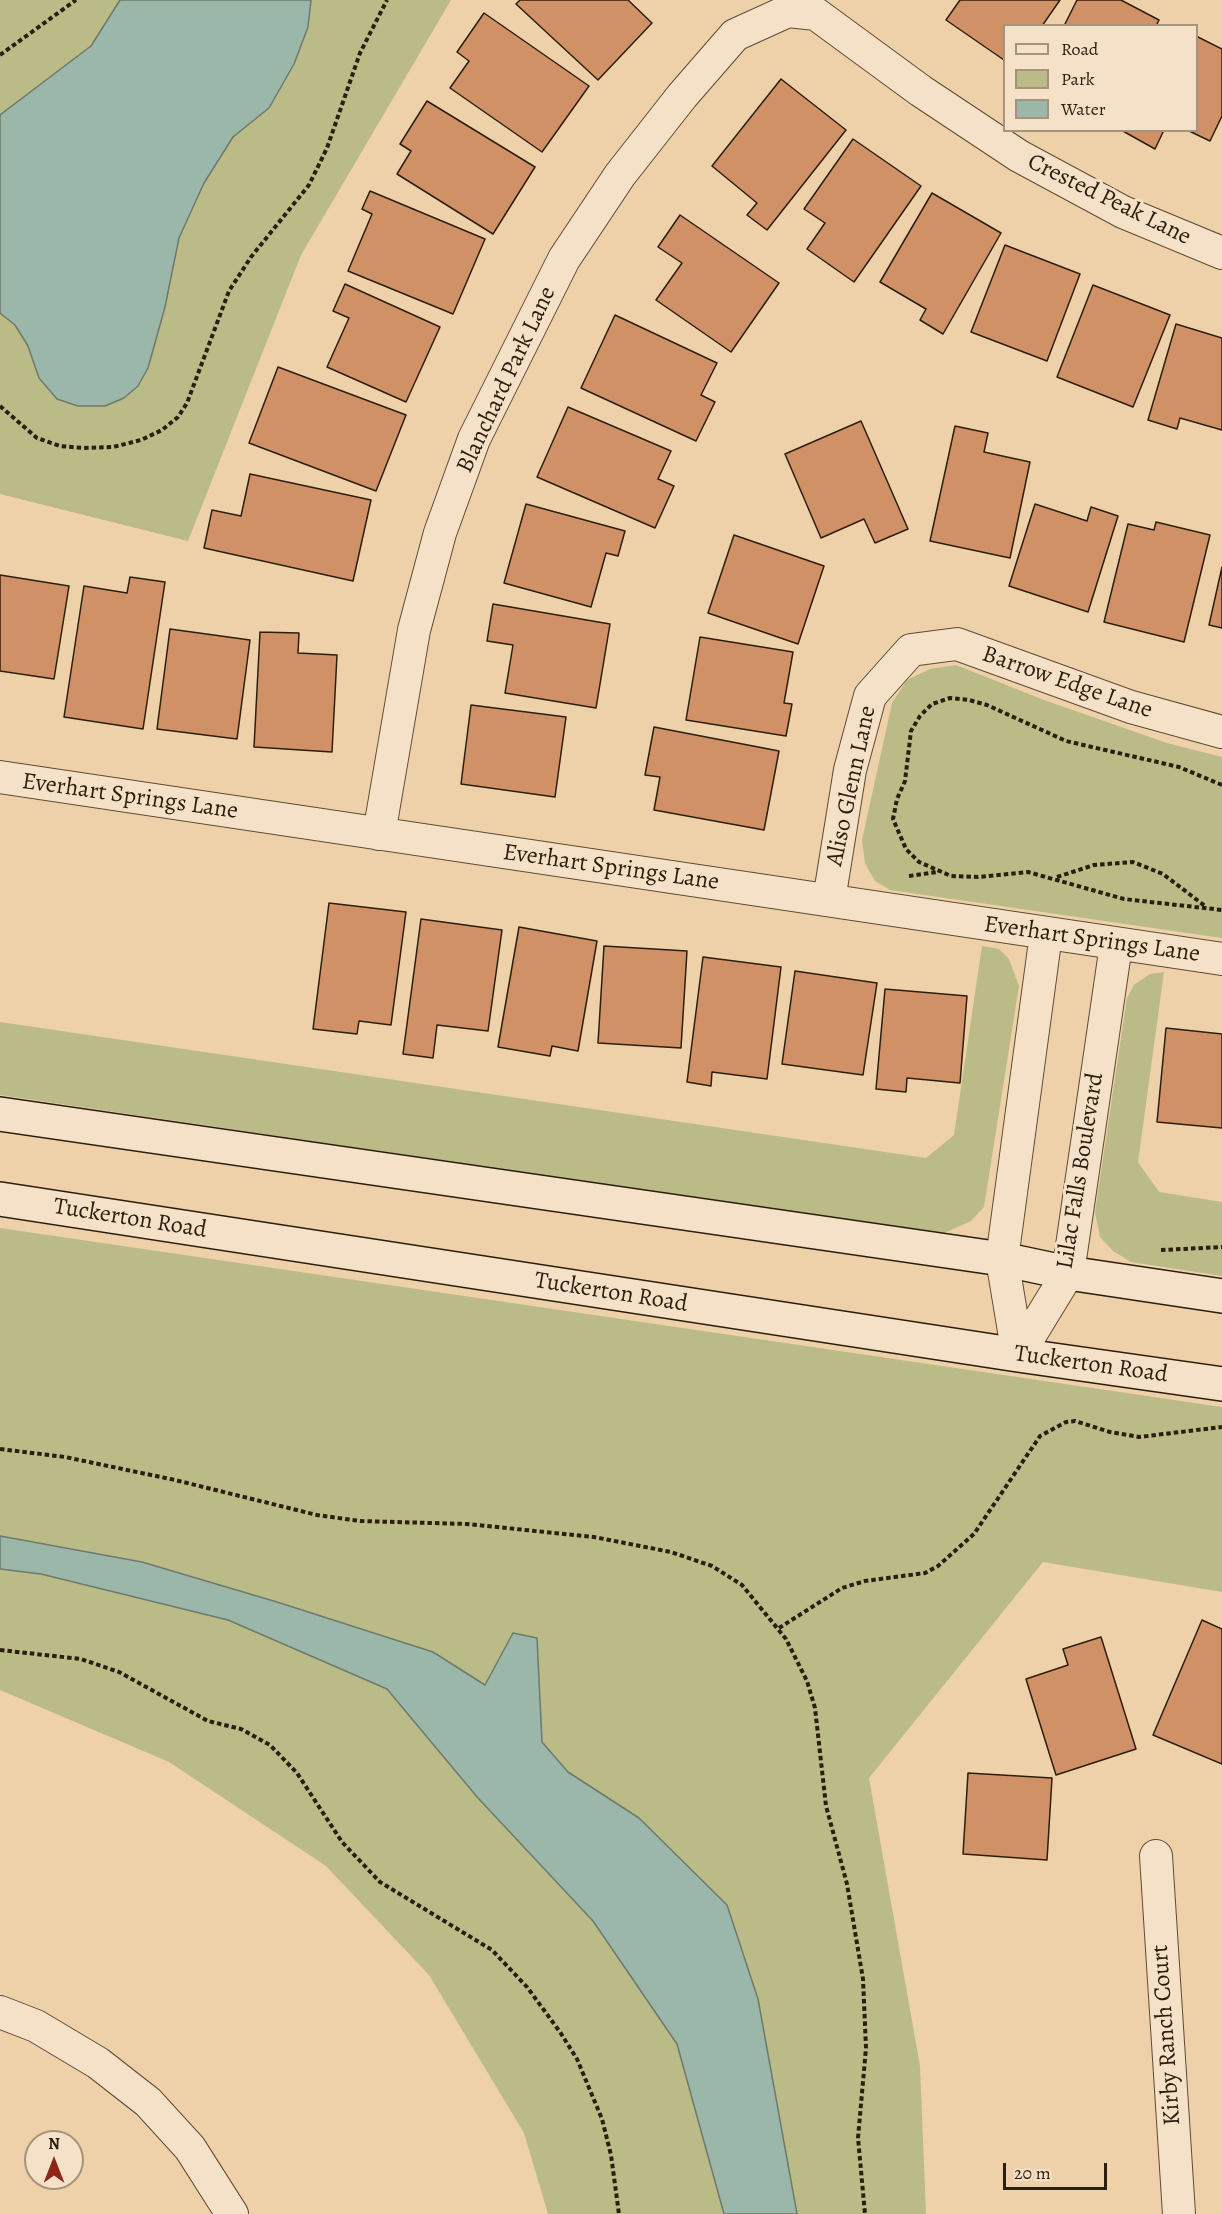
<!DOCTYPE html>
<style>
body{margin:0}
#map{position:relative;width:1222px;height:2214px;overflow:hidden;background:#efd1a9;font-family:Alegreya,serif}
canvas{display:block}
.legend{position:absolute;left:1003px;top:24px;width:195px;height:108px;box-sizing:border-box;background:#f5e1c7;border:2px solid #a5937d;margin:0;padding:8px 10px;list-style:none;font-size:18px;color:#2c1e0e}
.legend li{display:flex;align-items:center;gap:12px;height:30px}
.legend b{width:30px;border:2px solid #a5937d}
.north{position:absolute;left:24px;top:2130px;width:60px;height:60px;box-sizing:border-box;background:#f5e1c7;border:2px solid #a5937d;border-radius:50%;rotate:0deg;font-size:16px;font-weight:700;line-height:24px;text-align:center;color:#2c1e0e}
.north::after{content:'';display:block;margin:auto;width:21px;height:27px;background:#8f2418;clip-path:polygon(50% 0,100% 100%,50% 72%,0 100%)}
.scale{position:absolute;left:1003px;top:2163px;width:104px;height:27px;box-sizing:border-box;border:3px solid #2c1e0e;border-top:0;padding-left:8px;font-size:18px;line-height:21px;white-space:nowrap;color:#2c1e0e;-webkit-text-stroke:4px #f5e1c7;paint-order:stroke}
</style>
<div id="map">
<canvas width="1222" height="2214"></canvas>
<ul class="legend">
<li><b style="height:8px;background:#f5e1c7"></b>Road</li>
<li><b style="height:16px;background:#babb87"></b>Park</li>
<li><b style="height:16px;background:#9ab7aa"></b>Water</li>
</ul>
<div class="north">N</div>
<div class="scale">20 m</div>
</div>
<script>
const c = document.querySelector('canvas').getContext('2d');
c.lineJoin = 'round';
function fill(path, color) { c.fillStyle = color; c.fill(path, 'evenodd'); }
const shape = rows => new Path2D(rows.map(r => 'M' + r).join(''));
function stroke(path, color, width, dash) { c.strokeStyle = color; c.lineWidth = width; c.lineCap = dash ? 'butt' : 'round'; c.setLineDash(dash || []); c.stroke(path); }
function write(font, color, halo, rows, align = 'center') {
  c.font = font + ' Alegreya,serif'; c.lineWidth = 6; c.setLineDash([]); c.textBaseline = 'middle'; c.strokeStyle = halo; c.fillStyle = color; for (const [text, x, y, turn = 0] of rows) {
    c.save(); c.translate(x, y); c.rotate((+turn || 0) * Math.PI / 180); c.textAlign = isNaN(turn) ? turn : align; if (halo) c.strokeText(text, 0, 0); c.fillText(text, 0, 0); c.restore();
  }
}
fill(shape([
 [0,0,451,0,301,255,188,541,0,494],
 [956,665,1044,700,1167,743,1222,757,1222,938,890,890,875,881,865,863,862,840,892,703,907,680,930,669],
 [982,946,999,949,1009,959,1019,986,984,1207,971,1221,942,1234,0,1095,0,1022,926,1158,954,1135],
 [1164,972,1138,1162,1159,1192,1222,1202,1222,1276,1131,1262,1113,1251,1100,1237,1095,1212,1127,998,1134,985,1150,974],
 [0,1228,1222,1407,1222,1592,1043,1562,869,1778,920,2066,926,2214,548,2214,524,2133,429,1975,326,1866,169,1762,0,1690]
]), '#babb87');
const water = shape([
 [120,0,311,0,308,27,294,64,269,108,233,137,204,183,179,238,165,307,148,368,138,386,124,398,105,406,78,406,57,399,39,378,28,346,15,325,0,313,0,115,91,46,120,0],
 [0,1536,142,1562,277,1602,433,1652,485,1685,513,1633,537,1638,542,1742,568,1772,639,1818,727,1905,758,1999,797,2214,724,2214,677,2044,593,1921,478,1798,387,1689,228,1620,41,1574,0,1569,0,1536]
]);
fill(water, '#9ab7aa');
stroke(water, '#6e7a6c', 1.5);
const building = shape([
 [520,0,628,0,652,23,598,80,516,4,520,0],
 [960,0,1060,0,1042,26,1004,26,1004,60,946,20,960,0],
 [1077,0,1121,0,1159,20,1156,26,1064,26,1077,0],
 [484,13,589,86,542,152,450,88,469,61,457,52,484,13],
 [1196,36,1222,49,1222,116,1210,141,1187,130,1196,130,1196,36],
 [781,79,846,130,767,230,747,215,757,203,712,166,781,79],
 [427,101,535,167,493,234,397,174,411,151,400,144,427,101],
 [1121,130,1164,130,1155,149,1121,130],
 [853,139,921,186,854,282,807,249,825,223,804,209,853,139],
 [370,191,485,239,453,314,348,271,372,214,362,209,370,191],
 [932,193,1001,233,943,334,920,320,926,309,880,282,932,193],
 [680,215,779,283,731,352,656,300,682,263,658,247,680,215],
 [1005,245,1080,274,1047,361,971,332,1005,245],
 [345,284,440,327,406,402,327,367,349,318,333,311,345,284],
 [1093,285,1170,315,1133,407,1057,377,1093,285],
 [615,315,717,363,701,395,715,402,696,441,581,388,615,315],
 [1176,324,1222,338,1222,430,1180,418,1177,429,1148,420,1176,324],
 [278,367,406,415,376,491,249,443,278,367],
 [568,407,671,451,658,479,674,486,655,528,537,477,568,407],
 [861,421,908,529,875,543,864,519,821,538,785,454,861,421],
 [955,426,988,433,984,452,1030,462,1010,558,930,541,955,426],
 [250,474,371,500,353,581,204,548,212,510,241,516,250,474],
 [526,504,625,531,618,556,606,553,591,607,504,583,526,504],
 [1035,504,1087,521,1091,507,1118,516,1088,612,1009,586,1035,504],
 [1156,522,1210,535,1184,642,1104,622,1128,524,1154,530,1156,522],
 [734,535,824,566,798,644,708,613,734,535],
 [1222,567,1222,628,1209,625,1222,567],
 [0,575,69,586,54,679,0,671,0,575],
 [130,577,165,582,143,729,64,717,84,586,127,593,130,577],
 [493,604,610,624,596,708,505,693,513,645,487,641,493,604],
 [170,629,250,640,237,739,157,729,170,629],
 [260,632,299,633,298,653,337,655,332,752,254,747,260,632],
 [700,637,793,652,784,703,792,704,786,736,686,720,700,637],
 [471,705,566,717,555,797,461,784,471,705],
 [654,727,779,751,764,830,654,810,660,777,645,775,654,727],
 [329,903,406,912,391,1025,359,1021,357,1034,313,1029,329,903],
 [421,919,502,930,488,1031,437,1025,433,1058,403,1054,421,919],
 [519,927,597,941,578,1051,552,1046,550,1056,498,1047,519,927],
 [604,946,687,951,681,1048,598,1043,604,946],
 [703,957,781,967,767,1079,712,1072,711,1086,687,1082,703,957],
 [795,971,877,983,863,1075,782,1064,795,971],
 [885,989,967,996,960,1083,907,1078,906,1092,876,1089,885,989],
 [1166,1028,1222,1034,1222,1128,1157,1122,1166,1028],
 [1202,1620,1222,1629,1222,1764,1153,1735,1202,1620],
 [1101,1637,1136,1749,1056,1775,1026,1679,1068,1665,1063,1649,1101,1637],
 [968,1773,1052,1778,1047,1860,963,1854,968,1773]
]);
fill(building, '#d19167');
stroke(building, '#2c1e0e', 1.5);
const minor = shape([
 [0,777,1222,959],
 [379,834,414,630,440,533,474,439,564,259,620,175,682,96,735,35,788,11,816,14,921,91,1019,156,1123,212,1222,253],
 [829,900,850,770,870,696,911,650,957,644,1131,707,1222,732],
 [1018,1355,1068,1273,1116,945],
 [1018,1355,1002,1259,1046,934],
 [1156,1856,1179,2214],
 [0,2012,36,2026,98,2063,148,2102,190,2148,232,2214]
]);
const secondary = shape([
 [0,1114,1002,1259,1068,1273,1222,1296],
 [0,1199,1018,1355,1222,1384]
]);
stroke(minor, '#5d4b35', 34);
stroke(secondary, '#2c1e0e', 36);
stroke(shape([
 [0,55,76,0],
 [0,406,37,438,60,446,84,448,113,447,141,440,162,430,178,417,187,403,229,291,251,257,309,185,327,148,360,53,387,0],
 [1222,785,1179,767,1066,741,987,705,969,700,950,698,932,704,920,716,911,731,905,781,897,799,893,819,906,849,919,862,951,876,978,877,1028,872,1124,899,1222,910],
 [909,876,937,872],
 [1057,877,1094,865,1133,862,1163,874,1205,906],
 [1161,1250,1222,1247],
 [0,1449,65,1457,175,1480,317,1515,360,1521,467,1524,594,1537,671,1552,712,1566,742,1585,786,1639,807,1681,815,1708,826,1806,847,1884,863,1979,866,2048,858,2138,865,2214],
 [779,1628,842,1588,865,1581,925,1573,938,1566,974,1534,1040,1436,1066,1422,1075,1421,1110,1432,1139,1437,1222,1427],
 [0,1650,81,1659,119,1672,208,1721,241,1729,270,1745,297,1773,342,1842,380,1882,492,1950,527,1987,560,2032,577,2059,602,2119,611,2155,619,2214]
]), '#2c1e0e', 4, [4.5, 3]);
stroke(minor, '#f5e1c7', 32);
stroke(secondary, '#f5e1c7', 33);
write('24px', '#2c1e0e', '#f5e1c7', [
 ["Crested Peak Lane",1109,200,26],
 ["Blanchard Park Lane",507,380,-65],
 ["Barrow Edge Lane",1067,683,19],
 ["Aliso Glenn Lane",852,786,-78],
 ["Everhart Springs Lane",130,797,8],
 ["Everhart Springs Lane",611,868,8],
 ["Everhart Springs Lane",1092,940,8],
 ["Lilac Falls Boulevard",1081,1171,-81],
 ["Tuckerton Road",130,1219,9],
 ["Tuckerton Road",611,1293,9],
 ["Tuckerton Road",1091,1365,8],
 ["Kirby Ranch Court",1167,2035,-94]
]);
</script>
